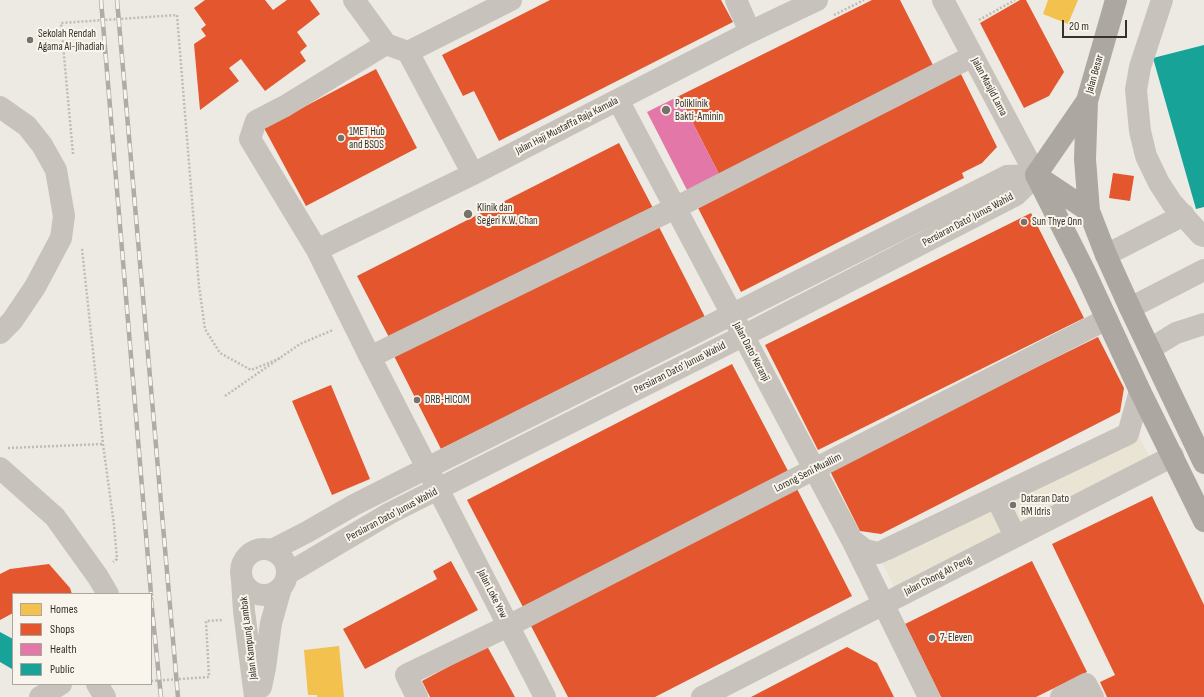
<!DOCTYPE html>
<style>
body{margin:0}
#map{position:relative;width:1204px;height:697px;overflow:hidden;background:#edeae3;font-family:"Sofia Sans Condensed",sans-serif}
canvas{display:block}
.legend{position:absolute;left:12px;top:593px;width:140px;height:92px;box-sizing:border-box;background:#f9f5ec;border:1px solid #aba79e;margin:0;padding:5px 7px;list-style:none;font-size:12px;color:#37312a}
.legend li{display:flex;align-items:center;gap:8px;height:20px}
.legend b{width:20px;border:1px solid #aba79e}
.scale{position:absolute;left:1062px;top:20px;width:65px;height:18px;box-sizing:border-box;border:2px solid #37312a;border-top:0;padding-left:5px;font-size:12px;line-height:14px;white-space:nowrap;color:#37312a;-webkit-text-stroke:3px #f9f5ec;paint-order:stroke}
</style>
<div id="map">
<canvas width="1204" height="697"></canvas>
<ul class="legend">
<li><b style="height:11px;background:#f2c14e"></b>Homes</li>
<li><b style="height:11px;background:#e4572e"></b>Shops</li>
<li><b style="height:11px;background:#e377a8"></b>Health</li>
<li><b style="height:11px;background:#17a398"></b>Public</li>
</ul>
<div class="scale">20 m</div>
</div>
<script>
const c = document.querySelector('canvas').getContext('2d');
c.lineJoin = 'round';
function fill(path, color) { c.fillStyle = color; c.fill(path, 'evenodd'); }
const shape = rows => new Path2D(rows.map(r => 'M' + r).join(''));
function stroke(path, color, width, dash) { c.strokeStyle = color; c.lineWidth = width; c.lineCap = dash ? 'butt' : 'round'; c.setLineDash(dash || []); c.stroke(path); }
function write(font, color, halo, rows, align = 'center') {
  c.font = font + ' "Sofia Sans Condensed",sans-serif'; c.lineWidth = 4; c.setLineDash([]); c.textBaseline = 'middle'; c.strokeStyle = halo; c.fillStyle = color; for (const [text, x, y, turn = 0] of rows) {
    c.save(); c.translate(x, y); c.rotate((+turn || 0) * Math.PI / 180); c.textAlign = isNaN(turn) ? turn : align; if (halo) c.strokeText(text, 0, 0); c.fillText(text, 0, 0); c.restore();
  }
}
fill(shape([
 [1131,420,1152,461,896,590,875,549]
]), '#eae4d4');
fill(shape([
 [1048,0,1078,0,1068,24,1043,14],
 [339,646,344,697,317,697,317,695,308,695,304,650]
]), '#f2c14e');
fill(shape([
 [205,0,265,0,273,10,287,0,310,0,320,14,297,32,307,46,300,52,306,61,265,91,241,59,229,68,239,81,200,110,194,44,206,36,201,29,206,25,194,8],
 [550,0,721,0,733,22,499,141,474,91,463,96,442,55],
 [872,0,900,0,935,69,720,176,679,96],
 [1020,0,1026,0,1064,72,1049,96,1024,108,980,23],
 [958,68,997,147,982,163,962,173,964,178,741,292,695,202],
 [376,69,417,148,306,206,264,128],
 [619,143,654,210,392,343,357,276],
 [1113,173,1134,176,1130,201,1109,198],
 [1031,213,1084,318,818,450,765,345],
 [657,223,705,317,441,449,394,356],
 [1098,337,1124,388,1120,412,881,534,860,531,829,469],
 [732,364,788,471,523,607,467,500],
 [331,385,370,479,332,495,292,401],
 [796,487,852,596,655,697,568,697,530,624],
 [1152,496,1204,605,1204,697,1107,697,1100,682,1115,675,1052,544],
 [451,561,478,610,365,669,343,629,437,579,433,571],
 [1032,561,1087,672,1036,697,941,697,905,624],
 [49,564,70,588,72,594,13,594,13,613,0,620,0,574,10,569],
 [487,646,515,697,430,697,422,681],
 [847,647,877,663,894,697,751,697]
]), '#e4572e');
fill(shape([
 [679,96,720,176,688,192,647,112]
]), '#e377a8');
fill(shape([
 [1204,45,1204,207,1196,209,1153,58],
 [0,632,13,639,12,669,0,662]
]), '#17a398');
stroke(shape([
 [834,15,864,0],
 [979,20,1015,0],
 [73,154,61,23,177,15,199,286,205,329,220,353,251,370,281,358],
 [82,249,103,444,114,525,117,559,113,562],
 [225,396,300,344,333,330],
 [8,448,103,444],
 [151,681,209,677,206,621,223,620]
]), '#bfbbb5', 2.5, [2, 2]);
stroke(shape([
 [354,0,386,44,408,52,473,174],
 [736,0,750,32],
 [943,0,1036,175],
 [1162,0,1140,67,1136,90,1140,131,1146,156,1159,183,1172,203,1201,235,1204,236],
 [386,44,285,106,256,121,250,139,317,250,370,357,545,697],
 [408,52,511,0],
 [618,100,852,540,929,697],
 [0,107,27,126,42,145,56,170,64,216,61,238,35,287,12,321,0,333],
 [317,250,473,174,750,32,817,0],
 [1106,255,1184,215],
 [1130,308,1204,270],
 [1150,349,1176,333,1204,324],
 [370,357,675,208,973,56],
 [0,468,55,517,98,577,108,594],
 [996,497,1015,536],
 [852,540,865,550,878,553,885,550,1128,434,1140,391],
 '241 572a23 23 0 1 1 46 0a23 23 0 1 1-46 0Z',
 [272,550,307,532,354,505,427,468,1007,176,1036,175],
 [287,574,390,513,743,336,1016,195,1036,175],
 [242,580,244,611,255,697],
 [97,684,105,697],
 [261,687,265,668,271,623,281,588],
 [40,697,61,684],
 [417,697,406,675,508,626,1107,319],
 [702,697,1173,456],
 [1061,697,1086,684,1093,697]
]), '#c7c3bc', 22);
stroke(shape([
 [1116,0,1087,101,1085,159,1089,211,1106,255,1130,308,1204,463],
 [1036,175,1085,272,1140,391,1204,521],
 [1036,175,1087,101],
 [1038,177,1089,211]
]), '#aca7a1', 22);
const rail = shape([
 [101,0,151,594],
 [117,0,178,697],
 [151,599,161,697]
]);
stroke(rail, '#afaba6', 4.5);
stroke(rail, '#f9f5ec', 3, [9]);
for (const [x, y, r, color] of [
 [30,40,4,"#77726b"],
 [666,110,5,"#77726b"],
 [341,138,4,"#77726b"],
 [468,214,5,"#77726b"],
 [1024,222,4,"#77726b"],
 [417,400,4,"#77726b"],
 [1013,505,4,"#77726b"],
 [932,638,4,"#77726b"]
]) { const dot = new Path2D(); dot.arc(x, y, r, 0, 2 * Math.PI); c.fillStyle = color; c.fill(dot); stroke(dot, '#f9f5ec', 1.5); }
write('11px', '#37312a', '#f9f5ec', [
 ["Sekolah Rendah",38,34],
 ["Agama Al-Jihadiah",38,47],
 ["Poliklinik",675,104],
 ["Bakti-Aminin",675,117],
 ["1MET Hub",349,132],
 ["and BSOS",349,145],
 ["Klinik dan",477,208],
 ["Segeri K.W. Chan",477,221],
 ["Sun Thye Onn",1032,222],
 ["DRB-HICOM",425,400],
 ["Dataran Dato",1021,499],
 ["RM Idris",1021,512],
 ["7-Eleven",940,638]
], 'left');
write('11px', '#37312a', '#f9f5ec', [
 ["Jalan Besar",1095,74,-74],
 ["Jalan Masjid Lama",989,87,62],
 ["Jalan Haji Mustaffa Raja Kamala",567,126,-27],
 ["Persiaran Dato' Junus Wahid",968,220,-28],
 ["Jalan Dato' Keranji",751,352,62],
 ["Persiaran Dato' Junus Wahid",680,368,-27],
 ["Lorong Seni Muallim",808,473,-27],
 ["Persiaran Dato' Junus Wahid",392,515,-28],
 ["Jalan Chong Ah Peng",938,576,-27],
 ["Jalan Loke Yew",492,594,63],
 ["Jalan Kampung Lambak",249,638,-97]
]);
</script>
